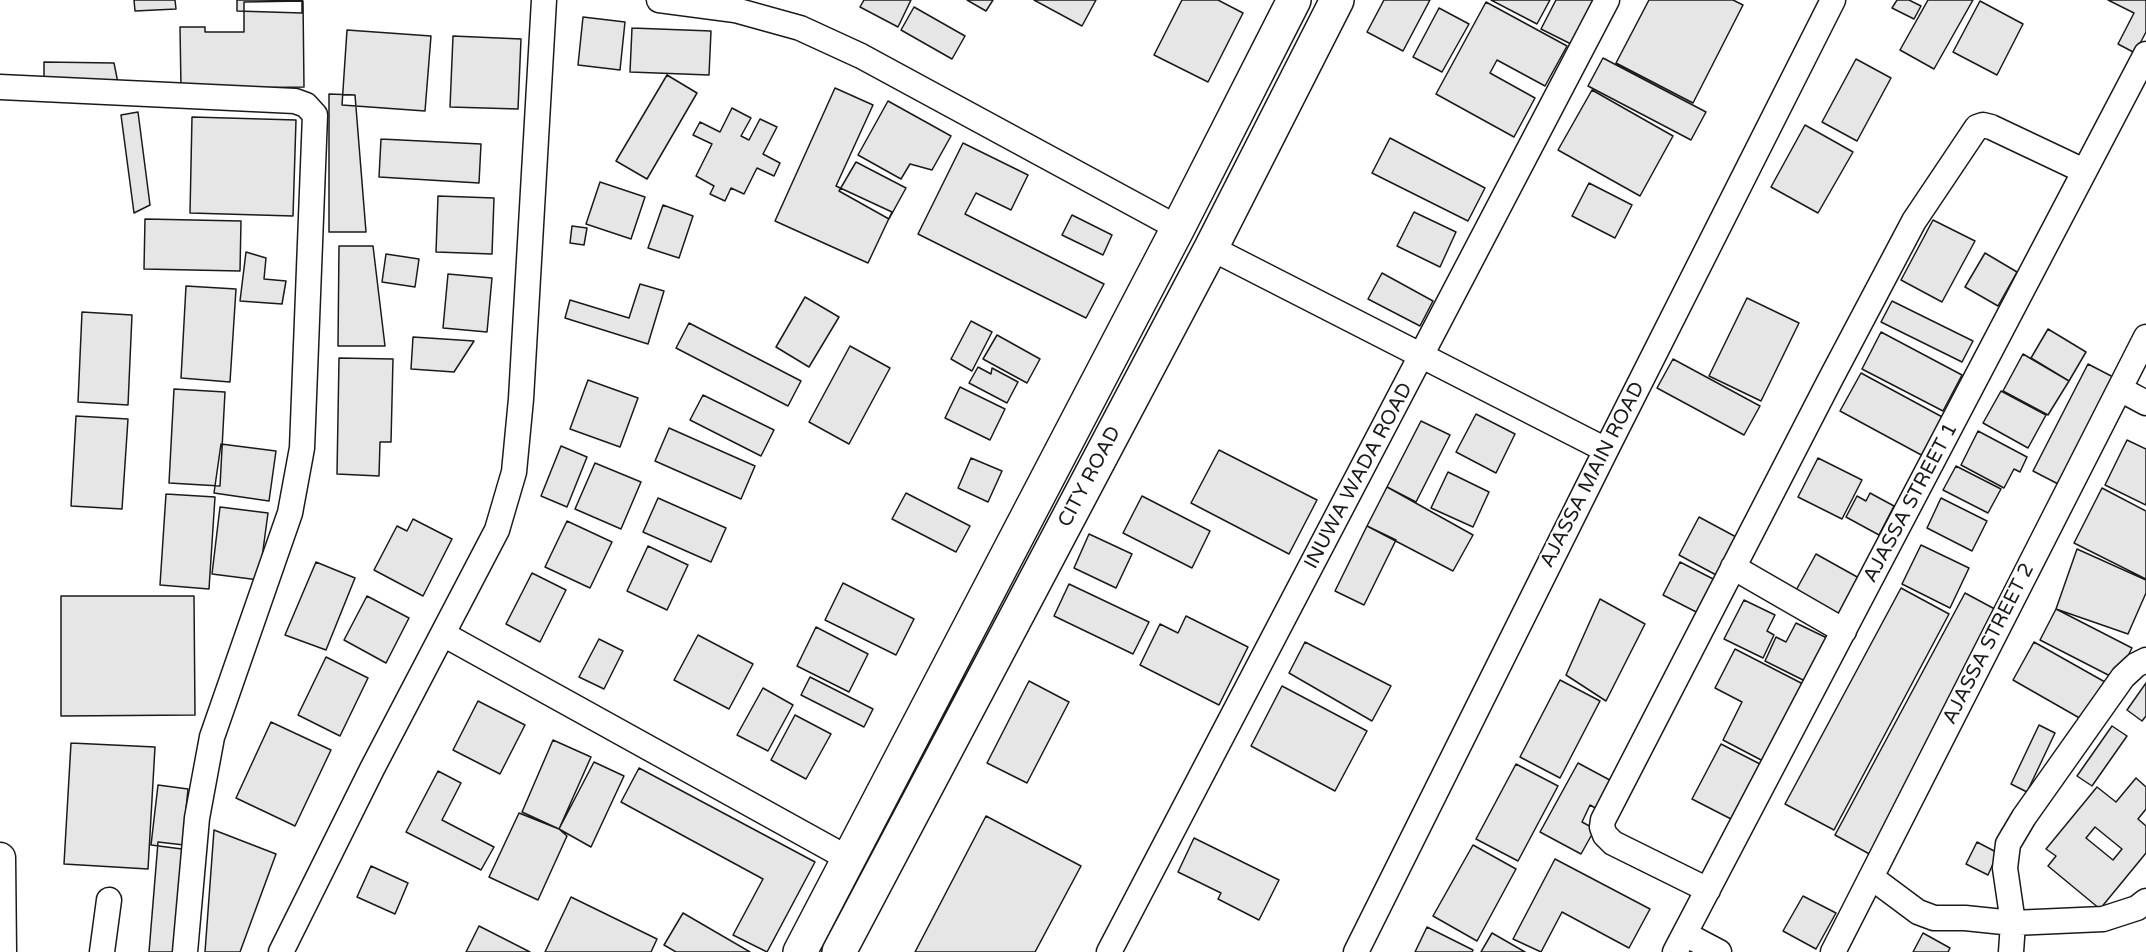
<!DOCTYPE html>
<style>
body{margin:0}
canvas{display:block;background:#fff}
</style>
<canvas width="2146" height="952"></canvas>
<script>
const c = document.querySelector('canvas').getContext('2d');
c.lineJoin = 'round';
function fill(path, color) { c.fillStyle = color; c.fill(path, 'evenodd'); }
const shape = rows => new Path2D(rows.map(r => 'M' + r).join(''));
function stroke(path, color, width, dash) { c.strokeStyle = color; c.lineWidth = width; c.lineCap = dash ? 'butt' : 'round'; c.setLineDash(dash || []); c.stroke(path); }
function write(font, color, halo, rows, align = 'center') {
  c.font = font + ' "Varela Round",sans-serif'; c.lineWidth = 4.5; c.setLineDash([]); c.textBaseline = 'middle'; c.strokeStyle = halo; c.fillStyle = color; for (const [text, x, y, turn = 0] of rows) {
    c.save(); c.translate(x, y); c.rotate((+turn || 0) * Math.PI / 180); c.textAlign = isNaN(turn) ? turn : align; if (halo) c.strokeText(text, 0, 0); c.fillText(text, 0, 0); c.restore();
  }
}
const building = shape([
 [134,0,175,0,176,9,135,11,134,0],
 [237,0,302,0,302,13,237,11,237,0],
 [864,0,911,0,898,27,860,7,864,0],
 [967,0,993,0,986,11,967,0],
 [1034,0,1096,0,1082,26,1034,0],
 [1182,0,1218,0,1243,13,1208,82,1154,55,1182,0],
 [1384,0,1430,0,1403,51,1367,32,1384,0],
 [1491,0,1550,0,1537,24,1491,0],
 [1556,0,1595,0,1571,44,1541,29,1556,0],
 [1649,0,1733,0,1743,5,1693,103,1616,63,1649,0],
 [1897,0,1909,0,1921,6,1914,19,1892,8,1897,0],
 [1928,0,1973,0,1934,69,1900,50,1928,0],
 [2108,0,2146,0,2146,32,2135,53,2118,44,2134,13,2108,0],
 [303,1,304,87,181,89,180,27,205,27,205,32,244,32,244,2,303,1],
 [1980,1,2023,24,1997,75,1953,52,1980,1],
 [1486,2,1567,46,1545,86,1497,60,1490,73,1535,98,1514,137,1436,94,1486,2],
 [914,7,965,36,952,59,901,30,914,7],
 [1439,8,1469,24,1442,72,1413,57,1439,8],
 [583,17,625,22,620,70,578,65,583,17],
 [632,28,711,31,709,75,630,72,632,28],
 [347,30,431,36,425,111,342,105,347,30],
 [453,36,521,39,518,109,450,107,453,36],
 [1603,58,1706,112,1691,140,1588,86,1603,58],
 [1856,59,1891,78,1857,141,1822,122,1856,59],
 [44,62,114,63,118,83,44,82,44,62],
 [667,75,697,93,647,179,616,161,667,75],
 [835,88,873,105,836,186,892,212,868,263,775,221,835,88],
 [1592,90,1673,136,1640,196,1558,150,1592,90],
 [329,94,355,95,366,232,329,232,329,94],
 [888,101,951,136,932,170,910,164,901,179,858,155,888,101],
 [732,108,751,118,741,136,749,140,760,119,777,127,763,154,780,163,774,176,757,168,744,194,731,188,725,201,710,194,714,186,696,176,712,144,693,135,700,122,720,132,732,108],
 [138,112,150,205,134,213,121,115,138,112],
 [192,117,296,120,293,216,190,213,192,117],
 [1805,125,1853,152,1818,213,1771,187,1805,125],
 [1390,138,1485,188,1468,221,1372,173,1390,138],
 [381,139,481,144,479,183,379,177,381,139],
 [963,143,1028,175,1011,210,976,193,965,214,1104,284,1086,318,918,234,963,143],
 [856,162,906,188,889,219,839,191,856,162],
 [600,182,645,197,631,239,586,224,600,182],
 [1589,183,1632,205,1615,238,1572,216,1589,183],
 [438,196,494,198,492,254,436,252,438,196],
 [663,205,693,216,679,258,648,248,663,205],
 [1414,212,1456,232,1440,267,1397,246,1414,212],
 [1072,215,1112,235,1103,255,1062,235,1072,215],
 [145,219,241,221,240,271,144,269,145,219],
 [1933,220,1975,241,1942,302,1901,280,1933,220],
 [572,226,587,228,584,245,570,243,572,226],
 [339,246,373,246,385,346,338,346,339,246],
 [246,252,266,258,264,279,286,281,282,304,240,301,246,252],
 [1985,253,2017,272,1998,306,1965,287,1985,253],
 [386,254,419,259,415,287,382,282,386,254],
 [1382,273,1433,301,1420,326,1368,299,1382,273],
 [448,274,492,278,487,332,443,328,448,274],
 [640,284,664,291,648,344,565,318,570,300,629,318,640,284],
 [186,286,236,289,230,382,181,378,186,286],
 [805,297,839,317,809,367,776,347,805,297],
 [1747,298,1799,323,1761,401,1709,376,1747,298],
 [1892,301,1973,341,1962,362,1881,322,1892,301],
 [82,312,132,315,128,405,78,402,82,312],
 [971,321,992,332,972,371,951,359,971,321],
 [689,323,801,381,788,406,676,348,689,323],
 [2048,329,2086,352,2069,381,2031,358,2048,329],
 [1881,332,1962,375,1943,411,1862,369,1881,332],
 [997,335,1040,359,1027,383,983,359,997,335],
 [413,337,474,341,454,372,411,369,413,337],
 [850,346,890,368,849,444,809,422,850,346],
 [2023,354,2069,381,2048,415,2003,391,2023,354],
 [339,358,393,359,391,442,380,442,379,476,337,474,339,358],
 [1673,359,1760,406,1744,435,1657,388,1673,359],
 [2088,364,2117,379,2062,486,2033,471,2088,364],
 [978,367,991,374,992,368,1018,382,1007,403,969,383,978,367],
 [1861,373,1946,419,1925,457,1840,411,1861,373],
 [588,380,638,398,620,447,570,429,588,380],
 [960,387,1005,409,990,440,945,418,960,387],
 [174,389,225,392,220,486,169,483,174,389],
 [2001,391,2046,415,2028,448,1983,423,2001,391],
 [703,395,774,430,761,456,690,420,703,395],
 [1476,414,1515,434,1496,473,1456,452,1476,414],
 [76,416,128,419,122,509,71,506,76,416],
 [1421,421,1450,435,1416,502,1387,487,1421,421],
 [669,428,755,466,741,499,655,461,669,428],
 [1978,431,2027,457,2020,472,2014,469,2004,488,1961,465,1978,431],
 [2127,440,2146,449,2146,505,2105,485,2127,440],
 [221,444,276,451,269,501,214,493,221,444],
 [561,446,587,457,567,507,541,496,561,446],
 [1219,450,1317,500,1289,554,1191,503,1219,450],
 [971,458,1002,471,988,502,958,488,971,458],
 [1818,458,1862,480,1842,519,1798,497,1818,458],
 [595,463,641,482,621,529,575,509,595,463],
 [1956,466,2001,489,1988,513,1943,490,1956,466],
 [1448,472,1489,492,1473,527,1431,508,1448,472],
 [1387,487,1473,535,1453,571,1367,526,1387,487],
 [2102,488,2146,511,2146,579,2074,543,2102,488],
 [906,493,970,526,956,552,892,519,906,493],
 [1870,493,1894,506,1879,535,1846,517,1857,496,1866,501,1870,493],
 [166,494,215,497,209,589,160,585,166,494],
 [1142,496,1210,531,1192,568,1123,533,1142,496],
 [658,498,726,528,711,562,643,532,658,498],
 [1941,498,1987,521,1972,551,1927,528,1941,498],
 [220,507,268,513,259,580,212,574,220,507],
 [1699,517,1738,538,1718,576,1679,555,1699,517],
 [413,519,452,539,423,596,374,570,397,526,407,531,413,519],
 [567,521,612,542,590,588,545,567,567,521],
 [1367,526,1396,540,1364,605,1335,591,1367,526],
 [1089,534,1132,554,1116,588,1074,568,1089,534],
 [1921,545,1969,568,1950,608,1902,584,1921,545],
 [648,546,688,565,667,610,627,591,648,546],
 [2077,549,2146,580,2146,593,2128,634,2056,609,2077,549],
 [1816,554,1859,578,1837,618,1794,594,1816,554],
 [316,562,355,578,326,650,285,635,316,562],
 [1680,562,1721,583,1704,616,1663,595,1680,562],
 [532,573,566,590,540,642,506,624,532,573],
 [843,583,914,619,896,655,825,620,843,583],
 [1069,584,1149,622,1133,654,1054,616,1069,584],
 [1901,588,1949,614,1834,830,1785,804,1901,588],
 [1965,593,2004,614,1873,856,1835,835,1965,593],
 [61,596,194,596,195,715,61,716,61,596],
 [367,596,409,618,386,663,344,640,367,596],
 [1600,599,1645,624,1606,701,1566,675,1600,599],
 [1744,600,1775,615,1767,631,1774,635,1763,658,1724,639,1744,600],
 [2056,609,2132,648,2116,679,2040,640,2056,609],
 [1186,616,1248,647,1219,705,1140,665,1160,624,1178,633,1186,616],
 [1796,623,1827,638,1805,681,1765,661,1776,637,1786,642,1796,623],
 [816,627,868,654,849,692,797,666,816,627],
 [698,635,753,664,729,709,674,680,698,635],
 [599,639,623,651,604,689,579,677,599,639],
 [1305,642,1391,686,1372,721,1289,673,1305,642],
 [2034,642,2105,682,2083,720,2013,680,2034,642],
 [1735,649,1803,684,1763,761,1723,740,1742,702,1715,688,1735,649],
 [326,657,368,678,340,736,298,715,326,657],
 [810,677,873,709,864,727,801,695,810,677],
 [1560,680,1600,701,1560,778,1520,757,1560,680],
 [1029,681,1069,702,1027,783,987,763,1029,681],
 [2146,683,2146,716,2142,721,2127,710,2146,683],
 [1282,686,1367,731,1335,791,1251,746,1282,686],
 [763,688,793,705,768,751,737,735,763,688],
 [478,701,525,725,500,774,453,750,478,701],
 [795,715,831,734,806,779,771,760,795,715],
 [271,722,331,750,295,826,236,798,271,722],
 [2039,725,2055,733,2027,792,2011,784,2039,725],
 [2112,726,2127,736,2092,786,2077,776,2112,726],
 [553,740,591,757,559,829,522,812,553,740],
 [71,743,155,747,148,869,64,864,71,743],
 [1721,744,1760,764,1731,819,1692,799,1721,744],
 [594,762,624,776,591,847,559,829,594,762],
 [1578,763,1621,786,1606,814,1590,805,1582,822,1595,829,1581,854,1540,832,1578,763],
 [1516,764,1558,786,1518,861,1476,839,1516,764],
 [639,768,815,862,767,952,733,935,763,879,621,802,639,768],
 [438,771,461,783,442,820,494,847,481,870,406,832,438,771],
 [2136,778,2146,787,2146,809,2138,819,2146,826,2146,853,2100,909,2048,866,2056,856,2046,849,2097,787,2116,802,2136,778],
 [2095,827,2122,849,2113,860,2086,838,2095,827],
 [158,785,188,789,182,849,151,845,158,785],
 [519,813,559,829,567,836,538,900,489,877,519,813],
 [986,816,1081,866,1035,952,915,952,986,816],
 [214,830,276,854,240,952,205,952,214,830],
 [1194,838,1279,880,1259,920,1218,899,1221,893,1178,872,1194,838],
 [158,842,184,845,175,952,149,952,158,842],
 [1977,842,1998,853,1988,875,1966,864,1977,842],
 [1473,845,1516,869,1477,941,1433,916,1473,845],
 [1555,859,1650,909,1629,948,1562,912,1541,952,1513,939,1555,859],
 [371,866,408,883,395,914,357,897,371,866],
 [1803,896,1836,913,1816,949,1783,931,1803,896],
 [571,897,657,939,651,952,545,952,571,897],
 [683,913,750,952,676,952,664,945,683,913],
 [479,926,530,952,466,952,479,926],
 [1427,927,1473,950,1472,952,1415,952,1427,927],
 [1492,933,1525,952,1481,952,1492,933],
 [1923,933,1950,948,1948,952,1913,952,1923,933]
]);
fill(building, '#e6e6e6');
stroke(building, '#1a1a1a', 1.5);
const minor = shape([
 [659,0,735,10,800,28,861,56,1178,228],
 [0,87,295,101,306,105,315,115,302,448,290,513,212,737,197,818,185,952],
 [1211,248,1606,450],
 [2120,389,2146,403],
 [1733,567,1844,631],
 [443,634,849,859],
 [1871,877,1918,912,1934,918,1965,918,2013,923,2103,919,2137,908,2146,901],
 [1708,890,1613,843,1605,835,1602,827,1603,820,1830,380,1914,221,1977,127,1983,125,1991,127,2084,171],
 [1685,934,1719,952],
 [102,952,109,900],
 [281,952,372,769,497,530,514,472,521,399,544,0],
 [1109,952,1607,0],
 [1356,952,1606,450,1833,0],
 [1675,952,2146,54],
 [1833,952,2146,337],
 [2011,952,2013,923,2005,868,2008,844,2024,817,2123,677,2136,665,2146,660]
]);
const major = shape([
 [0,858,1,952]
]);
const highway = shape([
 [800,952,1178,228,1294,0],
 [839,952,1211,248,1337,0]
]);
stroke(minor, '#1a1a1a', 27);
stroke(major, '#1a1a1a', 33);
stroke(highway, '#1a1a1a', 36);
stroke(minor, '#fff', 24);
stroke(major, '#fff', 30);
stroke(highway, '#fff', 33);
write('20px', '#1a1a1a', '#fff', [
 ["AJASSA MAIN ROAD",1593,475,-63],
 ["INUWA WADA ROAD",1359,476,-62],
 ["CITY ROAD",1090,477,-62],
 ["AJASSA STREET 1",1911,503,-62],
 ["AJASSA STREET 2",1989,644,-63]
]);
</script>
